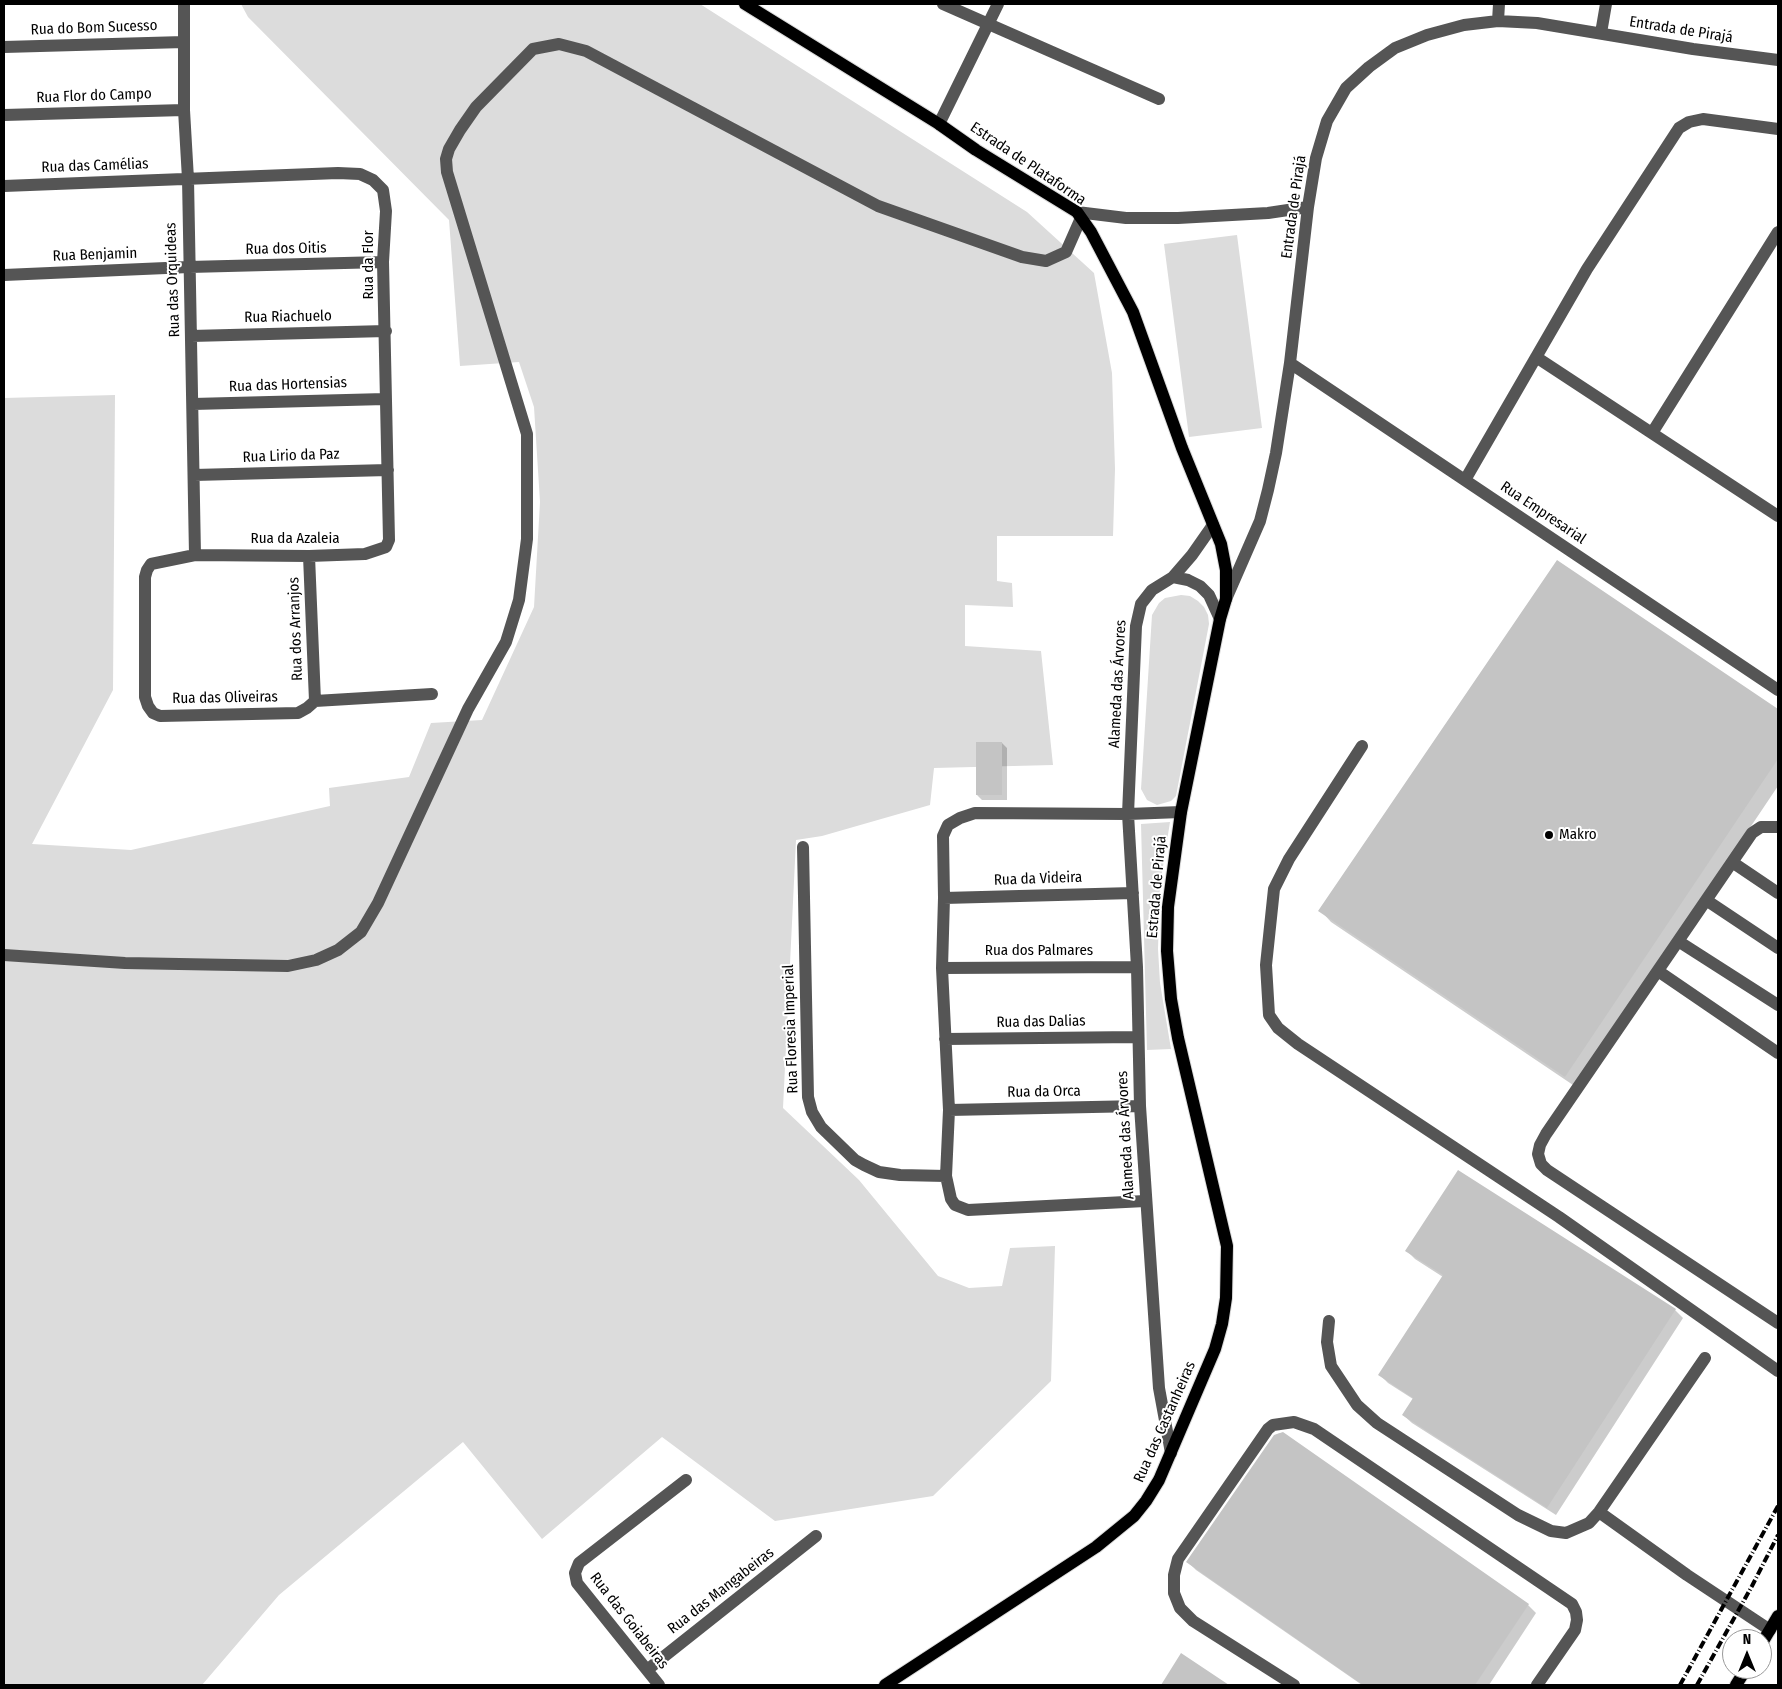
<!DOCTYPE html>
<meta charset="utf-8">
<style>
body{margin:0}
#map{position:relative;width:1782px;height:1689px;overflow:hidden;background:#fff;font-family:"Fira Sans Condensed",sans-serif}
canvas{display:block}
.frame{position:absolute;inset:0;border:5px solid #000;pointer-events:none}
.north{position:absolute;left:1722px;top:1629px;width:50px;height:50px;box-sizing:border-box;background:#fff;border:1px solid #999;border-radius:50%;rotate:0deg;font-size:14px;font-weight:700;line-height:20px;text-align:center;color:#000}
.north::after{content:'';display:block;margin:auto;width:18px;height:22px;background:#000;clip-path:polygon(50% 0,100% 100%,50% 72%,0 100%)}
</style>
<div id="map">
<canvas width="1782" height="1689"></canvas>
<div class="frame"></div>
<div class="north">N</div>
</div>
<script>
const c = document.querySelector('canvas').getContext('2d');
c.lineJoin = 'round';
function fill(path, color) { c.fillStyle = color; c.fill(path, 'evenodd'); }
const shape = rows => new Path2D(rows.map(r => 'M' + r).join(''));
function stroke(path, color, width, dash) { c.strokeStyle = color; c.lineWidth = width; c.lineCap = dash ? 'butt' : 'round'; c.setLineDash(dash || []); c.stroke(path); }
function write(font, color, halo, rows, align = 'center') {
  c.font = font + ' "Fira Sans Condensed",sans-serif'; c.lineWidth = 4; c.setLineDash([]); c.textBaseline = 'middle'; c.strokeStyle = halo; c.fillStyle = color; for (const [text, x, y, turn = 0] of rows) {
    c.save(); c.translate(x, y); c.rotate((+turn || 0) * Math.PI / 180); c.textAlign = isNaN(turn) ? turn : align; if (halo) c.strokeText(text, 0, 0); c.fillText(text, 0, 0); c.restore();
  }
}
fill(shape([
 [241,4,700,4,1027,212,1094,273,1112,373,1115,469,1113,536,997,536,997,581,1012,583,1013,607,965,605,965,646,1041,651,1053,765,934,768,930,805,822,836,796,840,783,1108,859,1180,938,1276,969,1288,1002,1286,1010,1248,1055,1246,1051,1381,933,1496,775,1521,662,1437,542,1539,463,1442,279,1595,202,1685,4,1685,4,398,115,395,113,690,32,844,131,850,330,806,329,788,409,777,431,723,482,720,534,607,540,502,534,407,519,362,460,366,449,220,248,17],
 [1237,235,1262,428,1189,437,1164,244],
 [1181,595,1190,596,1198,601,1204,607,1208,615,1209,624,1176,796,1171,801,1157,805,1147,800,1141,789,1152,615,1159,603,1165,598],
 [1170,822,1160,885,1158,949,1160,983,1171,1049,1147,1050,1141,824]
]), '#dcdcdc');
fill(shape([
 [1558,562,1778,710,1778,786,1576,1087,1331,922,1320,910],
 [1002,743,1007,748,1007,800,982,800,977,795],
 [1407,1251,1675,1310,1683,1318,1556,1515,1412,1423,1403,1415,1413,1399,1388,1383,1380,1375,1443,1277,1415,1259],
 [1282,1433,1528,1605,1536,1613,1489,1685,1362,1685,1196,1570,1188,1562,1277,1434],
 [1182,1655,1227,1685,1163,1685]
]), '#0003');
fill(shape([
 [1557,560,1778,709,1778,759,1565,1077,1318,911],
 [976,742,1002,742,1002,795,976,795],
 [1458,1170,1676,1309,1547,1508,1402,1415,1413,1398,1378,1375,1443,1275,1405,1251],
 [1283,1432,1529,1604,1475,1685,1363,1685,1186,1562,1274,1435],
 [1181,1653,1229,1685,1161,1685]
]), '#c4c4c4');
const major = shape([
 [745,4,939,124,976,150,1077,212,1091,232,1133,312,1182,448,1221,544,1226,570,1226,599,1220,619,1181,812,1168,907,1167,951,1171,999,1178,1038,1227,1246,1226,1298,1222,1324,1215,1349,1159,1480,1146,1501,1134,1516,1096,1547,885,1685],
 [1762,1643,1778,1616],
 [1736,1685,1746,1669]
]);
stroke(major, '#dbdbdb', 14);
stroke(shape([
 [184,4,184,110,188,179,195,555],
 [943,4,1159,99],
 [1498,21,1499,4],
 [1601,33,1606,4],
 [4,47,184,42],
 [4,115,184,110],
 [939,124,998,4],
 [4,186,338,173,360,174,373,180,383,190,386,211,383,262,389,540,386,547,365,554,309,556,195,555,151,564,147,570,145,577,145,697,148,706,153,713,160,716,298,713,307,708,315,701,432,694],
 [1077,212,1126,218,1178,218,1268,213,1308,207],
 [4,275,189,267,383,262],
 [191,336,386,331],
 [1536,357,1778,516],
 [1290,363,1778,690],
 [193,404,385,399],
 [1652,433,1778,232],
 [194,475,388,470],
 [1465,480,1587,269,1679,128,1689,122,1703,119,1778,129],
 [309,556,315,701],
 [1173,577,1188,580,1200,586,1209,595,1220,619],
 [1226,599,1260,521,1268,490,1276,453,1290,363,1308,207,1316,158,1327,121,1346,88,1369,67,1395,48,1427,35,1464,25,1498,21,1537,23,1693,49,1778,60],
 [1362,746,1289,859,1274,889,1266,965,1269,1015,1278,1028,1298,1044,1559,1217,1778,1371],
 [1778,827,1761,827,1752,833,1546,1134,1540,1145,1538,1154,1541,1164,1547,1170,1778,1323],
 [803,847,808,1097,812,1112,821,1127,855,1160,864,1165,879,1172,900,1175,946,1176],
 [1732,862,1778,893],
 [944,898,1133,893],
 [1706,900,1778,948],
 [1678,941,1778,1005],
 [4,955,125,963,288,966,316,960,338,950,361,932,378,903,468,709,506,642,519,600,527,539,527,434,447,172,446,159,449,149,460,130,476,107,533,49,559,44,586,51,878,206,1022,257,1046,261,1066,252,1081,218],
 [942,968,1137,967],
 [1658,971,1778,1053],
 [945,1039,1137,1037],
 [949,1110,1140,1106],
 [1145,1201,968,1210,955,1205,951,1199,946,1176,949,1110,942,968,944,898,943,836,948,825,960,818,975,813,1128,814,1181,812],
 [1329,1321,1327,1342,1331,1366,1357,1405,1377,1423,1518,1515,1551,1531,1566,1533,1589,1523,1599,1512,1705,1358],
 [1171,1453,1159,1388,1140,1106,1137,967,1128,814,1136,626,1141,604,1152,590,1173,577,1192,555,1213,525],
 [1599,1512,1687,1575,1770,1630],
 [647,1670,816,1536],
 [659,1685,577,1583,575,1573,579,1563,686,1480],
 [1294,1685,1193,1621,1180,1608,1174,1593,1174,1575,1178,1559,1268,1429,1273,1425,1294,1422,1314,1429,1572,1604,1576,1612,1577,1620,1575,1630,1537,1685]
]), '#555', 12);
stroke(major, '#000', 12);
stroke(shape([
 [1680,1685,1778,1506],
 [1697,1685,1752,1586,1778,1535]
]), '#000', 4, [8, 2.5, 1, 2.5]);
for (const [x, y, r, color] of [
 [1549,835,5,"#000"]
]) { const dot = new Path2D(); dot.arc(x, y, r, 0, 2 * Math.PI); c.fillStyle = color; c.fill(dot); stroke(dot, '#fff', 2); }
write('15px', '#000', '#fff', [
 ["Rua do Bom Sucesso",94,28,-2],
 ["Entrada de Pirajá",1681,30,9],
 ["Rua Flor do Campo",94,96,-2],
 ["Estrada de Plataforma",1028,164,34],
 ["Rua das Camélias",95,166,-2],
 ["Entrada de Pirajá",1294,207,-82],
 ["Rua dos Oitis",286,249,-1],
 ["Rua Benjamin",95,255,-2],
 ["Rua da Flor",369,265,-90],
 ["Rua das Orquideas",173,280,-92],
 ["Rua Riachuelo",288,317,-1],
 ["Rua das Hortensias",288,385,-2],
 ["Rua Lirio da Paz",291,456,-2],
 ["Rua Empresarial",1543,513,34],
 ["Rua da Azaleia",295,539],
 ["Rua dos Arranjos",296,629,-92],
 ["Alameda das Árvores",1118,684,-87],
 ["Rua das Oliveiras",225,698,-1],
 ["Rua da Videira",1038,879,-2],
 ["Estrada de Pirajá",1157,887,-85],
 ["Rua dos Palmares",1039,951],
 ["Rua das Dalias",1041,1022,-1],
 ["Rua Floresia Imperial",791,1029,-92],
 ["Rua da Orca",1044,1092,-1],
 ["Alameda das Árvores",1126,1135,-93],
 ["Rua das Castanheiras",1165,1422,-66],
 ["Rua das Mangabeiras",721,1591,-38],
 ["Rua das Goiabeiras",629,1621,52]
]);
write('15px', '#000', '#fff', [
 ["Makro",1559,835]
], 'left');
</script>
